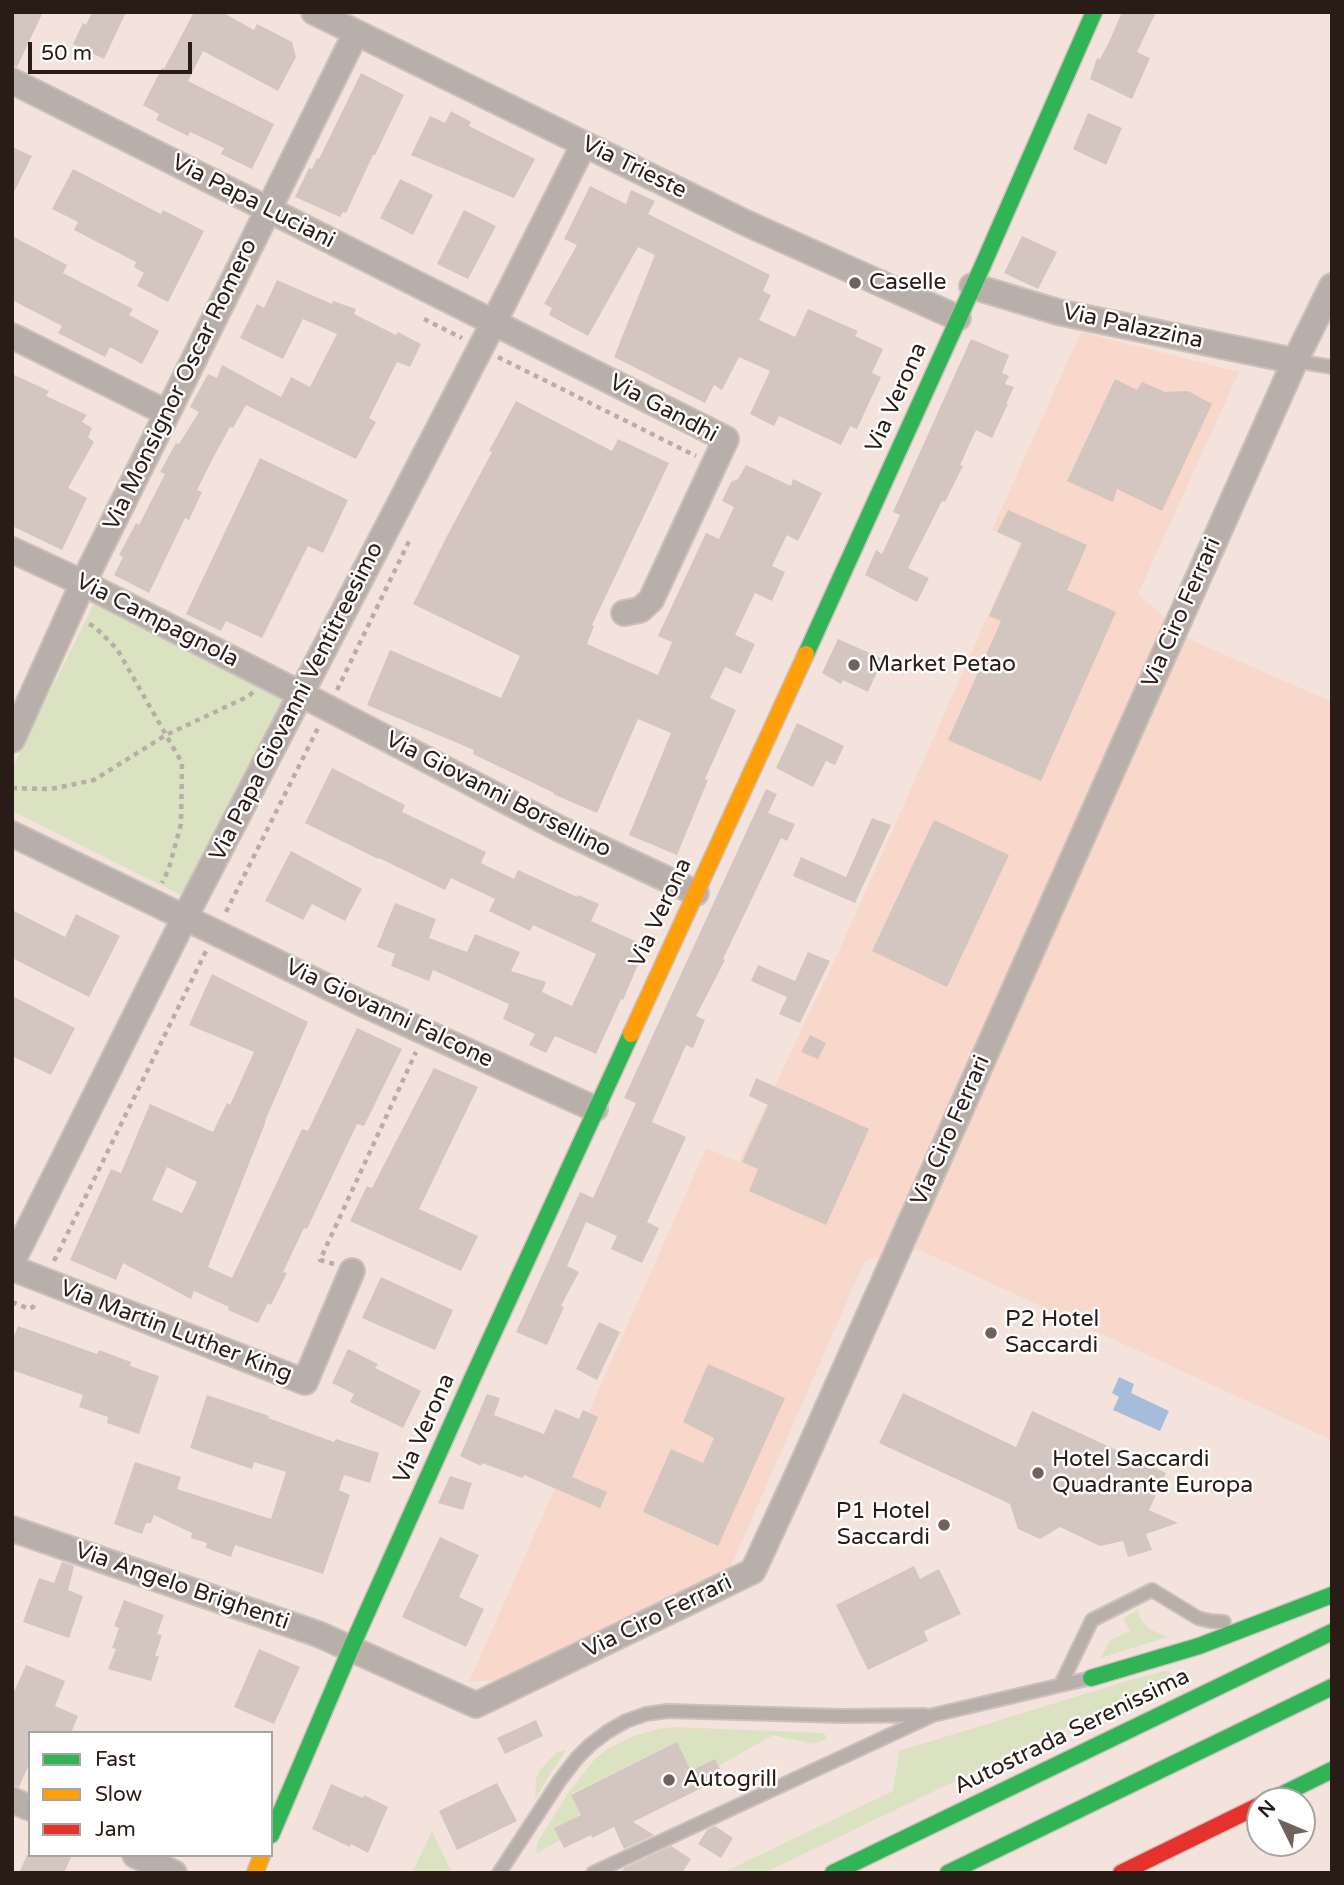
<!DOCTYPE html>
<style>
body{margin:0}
#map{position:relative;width:1344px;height:1885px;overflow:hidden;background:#f3e3dc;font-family:"Varela Round",sans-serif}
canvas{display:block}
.frame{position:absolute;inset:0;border:14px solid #291c17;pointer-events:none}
.legend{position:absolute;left:28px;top:1731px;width:245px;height:126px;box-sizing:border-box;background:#fff;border:2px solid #a9a4a2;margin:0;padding:9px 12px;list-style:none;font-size:21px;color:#291c17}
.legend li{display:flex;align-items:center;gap:14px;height:35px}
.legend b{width:35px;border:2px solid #a9a4a2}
.north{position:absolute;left:1246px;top:1787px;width:70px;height:70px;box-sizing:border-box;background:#fff;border:2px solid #a9a4a2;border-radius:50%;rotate:313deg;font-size:19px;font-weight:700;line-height:28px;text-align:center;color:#291c17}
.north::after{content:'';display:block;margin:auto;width:24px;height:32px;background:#70625c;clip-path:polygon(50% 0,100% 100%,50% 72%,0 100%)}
.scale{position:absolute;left:28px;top:42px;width:164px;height:32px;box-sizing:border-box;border:4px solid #291c17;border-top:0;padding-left:9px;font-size:21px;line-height:24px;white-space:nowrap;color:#291c17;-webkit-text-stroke:5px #fff;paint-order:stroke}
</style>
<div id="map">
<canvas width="1344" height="1885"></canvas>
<div class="frame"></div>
<ul class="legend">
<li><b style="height:9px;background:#30b455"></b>Fast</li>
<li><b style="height:9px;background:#ff9f0a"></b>Slow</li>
<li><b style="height:9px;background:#e5322d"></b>Jam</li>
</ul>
<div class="north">N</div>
<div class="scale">50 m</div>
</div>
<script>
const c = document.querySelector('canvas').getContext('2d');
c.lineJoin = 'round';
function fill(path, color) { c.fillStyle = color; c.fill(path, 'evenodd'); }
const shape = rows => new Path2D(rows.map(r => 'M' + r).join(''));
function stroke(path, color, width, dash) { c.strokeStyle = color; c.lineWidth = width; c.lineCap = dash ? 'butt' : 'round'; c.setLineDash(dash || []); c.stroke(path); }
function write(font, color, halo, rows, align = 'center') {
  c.font = font + ' "Varela Round",sans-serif'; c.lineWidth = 5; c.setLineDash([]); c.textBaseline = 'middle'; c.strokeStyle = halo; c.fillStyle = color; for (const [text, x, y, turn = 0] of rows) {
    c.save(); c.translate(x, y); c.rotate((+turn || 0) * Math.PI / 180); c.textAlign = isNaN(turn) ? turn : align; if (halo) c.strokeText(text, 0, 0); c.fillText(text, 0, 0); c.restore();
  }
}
fill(shape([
 [1081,332,1239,372,1138,594,1191,640,1332,702,1332,1440,917,1249,865,1260,728,1573,500,1680,469,1682,706,1148,739,1162,839,951,1020,543,992,530]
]), '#f7d8ca');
fill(shape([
 [95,602,284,697,183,896,12,811,12,768],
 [1138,1610,1140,1618,1149,1629,1168,1637,1100,1658,1111,1640,1130,1631,1123,1618],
 [1169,1670,1172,1677,764,1873,722,1873,893,1791,899,1751,1127,1681],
 [673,1727,823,1733,827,1737,826,1739,814,1744,773,1735,719,1766,691,1771,676,1743,571,1794,581,1815,554,1828,560,1840,538,1853,536,1851,538,1841,569,1792,594,1760,606,1750,631,1737,658,1729],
 [566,1750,550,1774,535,1799,536,1779,540,1770,557,1752],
 [432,1831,452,1873,412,1873]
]), '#dbe2c1');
fill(shape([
 [1119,1377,1134,1384,1131,1393,1169,1411,1160,1431,1113,1410,1119,1397,1112,1393]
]), '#a5bcdb');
fill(shape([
 [12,12,43,12,17,67,12,66],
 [92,12,126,12,104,59,73,44,83,23,86,25],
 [194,12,222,12,254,30,257,24,292,42,296,57,278,91,203,51,188,81,274,124,252,169,221,154,224,148,190,132,188,136,156,120,159,114,143,105,162,68,164,69],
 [1122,12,1156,12,1137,52,1150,58,1132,99,1090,79,1097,58,1100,59,1110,40],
 [361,73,404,95,375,155,373,155,346,213,343,212,340,217,295,197,309,168,312,169,317,158,319,159],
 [451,111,471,122,469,126,535,159,514,198,411,155,430,116,445,123],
 [1088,113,1122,128,1106,165,1073,149],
 [12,147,32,156,12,196],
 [73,169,161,214,163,210,204,231,168,302,137,286,144,273,134,267,136,262,74,230,78,222,52,209],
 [400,179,433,195,413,235,380,218],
 [590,186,626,204,631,190,655,201,648,214,770,275,763,291,771,295,759,320,795,337,808,309,858,331,855,336,883,349,872,373,881,377,857,429,850,426,841,445,779,416,774,426,750,414,770,371,739,357,722,390,714,385,705,403,614,357,655,255,638,247,588,336,549,315,552,308,544,304,577,245,564,239],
 [464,210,496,226,468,279,437,264],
 [12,236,67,265,63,273,133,309,129,315,159,331,142,364,110,347,105,357,58,333,62,326,12,300],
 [1022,236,1057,252,1038,289,1004,273],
 [277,280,332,304,333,301,356,309,354,314,396,335,398,332,421,344,410,367,397,362,369,418,376,422,356,459,246,405,233,428,230,427,212,460,197,490,202,492,189,520,185,518,149,593,114,575,123,557,119,555,136,523,139,525,165,474,160,472,176,443,179,444,199,412,190,407,208,374,217,378,222,365,281,397,291,377,310,387,337,334,303,319,283,359,240,338,257,304,264,308],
 [971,339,1009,355,1002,373,1009,376,1005,384,1014,387,1006,404,1008,404,992,438,976,430,960,465,963,466,945,502,942,501,908,568,929,578,917,602,865,575,876,550,882,554,900,515,893,512],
 [12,374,49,391,46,396,87,415,82,422,92,428,88,437,94,442,68,488,87,498,62,550,12,526],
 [1115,379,1137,390,1142,382,1165,392,1188,391,1212,404,1162,511,1117,489,1113,502,1067,481],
 [516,401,612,451,618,439,669,463,592,625,594,626,587,644,658,675,672,642,658,636,706,533,719,539,734,507,722,501,731,482,738,479,746,465,791,486,793,479,822,493,798,541,787,535,772,566,785,572,772,601,755,593,735,635,755,644,741,674,725,667,710,698,736,710,705,779,708,780,677,855,629,835,671,733,638,719,597,813,553,794,554,793,473,754,474,750,367,705,390,650,501,698,520,656,413,604,447,536,492,452,489,451],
 [260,458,348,500,323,553,308,546,262,638,226,621,221,631,186,614],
 [1008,510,1087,545,1067,590,1116,612,1041,781,948,740,1001,621,989,616,1022,543,997,532],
 [838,639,883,659,868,692,843,680,841,684,822,673],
 [797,723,844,746,835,765,826,761,813,787,776,768],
 [332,768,405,805,402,812,486,852,481,863,514,879,518,870,577,897,578,895,599,904,591,921,646,946,623,1000,621,999,596,1054,555,1036,546,1053,529,1045,535,1034,503,1019,509,1004,433,970,429,981,391,966,395,954,377,947,395,903,436,919,429,938,467,952,475,934,520,952,511,971,546,982,542,992,572,1006,596,954,533,925,530,931,489,911,495,899,451,878,445,890,379,858,378,859,305,823],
 [766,789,777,794,768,813,795,824,787,841,781,838,723,959,725,960,696,1016,705,1020,693,1048,686,1045,652,1122,686,1137,647,1222,659,1228,642,1263,611,1249,617,1236,586,1222,567,1266,579,1272,561,1306,564,1307,547,1345,516,1332,580,1192,593,1198,636,1103,624,1098],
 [872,818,891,825,855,903,793,876,801,857,846,877],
 [934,820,1009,855,947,987,872,951],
 [291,851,362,889,345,921,312,904,303,920,265,901],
 [12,910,65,937,76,914,120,936,89,997,12,958],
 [808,952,830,961,800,1023,779,1014,787,997,751,981,758,965,795,981],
 [212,974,308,1022,265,1121,266,1121,208,1267,232,1278,302,1129,308,1131,357,1028,402,1049,364,1126,357,1124,307,1229,304,1228,283,1272,287,1273,271,1305,268,1303,258,1323,228,1310,229,1307,194,1291,191,1299,123,1263,116,1280,70,1260,111,1169,121,1173,150,1104,213,1132,227,1103,230,1105,254,1052,189,1025],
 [167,1167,197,1182,182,1213,152,1200],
 [12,996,75,1028,51,1075,12,1056],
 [810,1035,826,1043,818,1059,801,1052],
 [434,1068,478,1087,419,1209,478,1236,461,1271,350,1221,367,1186,372,1188],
 [756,1078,869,1129,826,1225,749,1191,758,1169,742,1162,768,1105,749,1096],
 [381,1277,453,1310,435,1350,362,1318],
 [599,1322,620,1332,597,1380,576,1369],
 [18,1326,97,1354,99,1350,131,1362,130,1366,159,1376,139,1434,107,1423,108,1417,79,1407,83,1395,12,1370,12,1341],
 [348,1349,378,1364,375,1368,421,1391,403,1428,350,1402,354,1394,332,1383],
 [708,1364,785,1398,718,1546,643,1512,671,1449,703,1463,714,1438,683,1422],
 [903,1393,1016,1447,1032,1411,1166,1473,1149,1510,1178,1523,1146,1534,1152,1550,1128,1557,1123,1541,1100,1546,1060,1527,1040,1539,1018,1529,1010,1504,879,1443],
 [487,1394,500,1398,494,1415,544,1434,555,1409,579,1419,583,1410,598,1417,572,1477,607,1492,600,1508,524,1475,523,1478,482,1463,481,1466,460,1456],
 [207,1395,269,1416,268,1418,334,1442,336,1439,379,1453,370,1483,344,1475,339,1490,350,1495,323,1574,235,1545,231,1557,206,1548,207,1543,191,1538,192,1533,154,1515,151,1523,146,1523,142,1534,114,1524,135,1462,181,1477,177,1489,271,1519,286,1472,254,1462,252,1469,190,1448],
 [450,1476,472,1483,463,1510,438,1503],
 [440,1537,479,1555,459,1597,484,1609,466,1647,402,1617],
 [62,1562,74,1566,68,1590,83,1596,69,1638,23,1622,39,1578,54,1583],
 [914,1566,920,1579,939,1569,961,1614,924,1631,928,1641,868,1670,836,1605],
 [124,1600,164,1615,157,1634,162,1635,155,1656,159,1656,151,1681,108,1669,116,1649,112,1648,119,1628,114,1626],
 [259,1649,300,1667,274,1724,234,1707],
 [26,1665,65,1681,55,1706,78,1716,71,1733,30,1733,30,1762,19,1787,12,1785,12,1696],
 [536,1720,543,1736,505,1754,497,1738],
 [677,1742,691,1771,715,1759,724,1777,633,1822,654,1835,624,1849,614,1827,592,1838,591,1835,564,1848,554,1828,581,1815,571,1795],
 [497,1783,517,1821,457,1850,439,1811],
 [331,1784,363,1798,364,1795,388,1807,368,1853,351,1844,350,1847,312,1829],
 [715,1826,733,1838,721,1858,698,1844,707,1830],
 [671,1846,691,1859,682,1873,621,1873,624,1868],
 [27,1855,72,1855,64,1873,19,1873]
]), '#d3c5c0');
const lane = shape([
 [1295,361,1332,367],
 [1061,1684,1092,1620,1152,1590,1198,1618,1210,1621,1224,1622],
 [499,1873,560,1780,577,1758,590,1745,607,1732,626,1721,646,1714,668,1711,843,1716,925,1715],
 [593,1873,933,1715,1087,1679]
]);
const street = shape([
 [314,12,746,223,958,318],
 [12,81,726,439,651,600,640,610,624,613],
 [972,286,1058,312,1295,361],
 [12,336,167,413],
 [12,550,83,583,301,694,560,829,696,893],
 [12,740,83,583,356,33],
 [12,834,361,1003,595,1109],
 [12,1262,185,917,494,322,584,144],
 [12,1268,305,1382,352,1271],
 [12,1529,318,1634,476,1705,753,1571,802,1465,1295,361,1332,286],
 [12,1800,30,1808],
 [135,1855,174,1873]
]);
const fast = shape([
 [806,654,982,267,1094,12],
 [1091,1678,1199,1646,1332,1595],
 [1269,1801,1332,1770],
 [271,1835,351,1648,472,1379,631,1034],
 [833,1873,1332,1632],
 [948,1873,1332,1687]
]);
const slow = shape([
 [631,1034,806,654],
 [255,1873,262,1855]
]);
const jam = shape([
 [1121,1873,1260,1805]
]);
stroke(lane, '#cdc0ba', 16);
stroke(street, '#cdc0ba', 28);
stroke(fast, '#cdc0ba', 19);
stroke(slow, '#cdc0ba', 19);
stroke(jam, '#cdc0ba', 19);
stroke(shape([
 [424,319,462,338],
 [498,357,696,456],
 [89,624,95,627,117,649,182,763,181,824,169,868,162,883],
 [337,690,411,537],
 [12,788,51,789,94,780,166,735,249,696,253,692],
 [226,912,319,726],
 [54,1261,206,951],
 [334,1264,320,1260,416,1052],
 [12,1304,15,1303,29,1309,33,1307,36,1301]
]), '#b8aea9', 4.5, [5, 5]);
stroke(lane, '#b9afaa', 12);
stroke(street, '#b9afaa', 24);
stroke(fast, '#30b455', 16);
stroke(slow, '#ff9f0a', 16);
stroke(jam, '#e5322d', 16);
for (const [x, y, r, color] of [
 [855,283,7,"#70625c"],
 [854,665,7,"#70625c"],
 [991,1333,7,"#70625c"],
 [1038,1473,7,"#70625c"],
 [944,1525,7,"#70625c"],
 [669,1780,7,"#70625c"]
]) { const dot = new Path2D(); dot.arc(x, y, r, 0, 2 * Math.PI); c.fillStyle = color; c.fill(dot); stroke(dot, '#fff', 2.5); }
write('23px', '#291c17', '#fff', [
 ["Via Trieste",634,168,26],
 ["Via Papa Luciani",253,202,27],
 ["Via Palazzina",1133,327,12],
 ["Via Monsignor Oscar Romero",181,385,-64],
 ["Via Verona",897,398,-66],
 ["Via Gandhi",663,409,28],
 ["Via Ciro Ferrari",1182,613,-66],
 ["Via Campagnola",157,621,27],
 ["Via Papa Giovanni Ventitreesimo",297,702,-63],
 ["Via Giovanni Borsellino",498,795,27],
 ["Via Verona",661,913,-65],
 ["Via Giovanni Falcone",389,1014,25],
 ["Via Ciro Ferrari",951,1131,-66],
 ["Via Martin Luther King",176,1332,21],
 ["Via Verona",425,1429,-66],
 ["Via Angelo Brighenti",182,1587,19],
 ["Via Ciro Ferrari",658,1617,-26],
 ["Autostrada Serenissima",1072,1732,-26]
]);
write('23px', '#291c17', '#fff', [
 ["Caselle",869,283],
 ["Market Petao",868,665],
 ["P2 Hotel",1005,1320],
 ["Saccardi",1005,1346],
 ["Hotel Saccardi",1052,1460],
 ["Quadrante Europa",1052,1486],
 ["P1 Hotel",930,1512,"right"],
 ["Saccardi",930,1538,"right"],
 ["Autogrill",683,1780]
], 'left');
</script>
